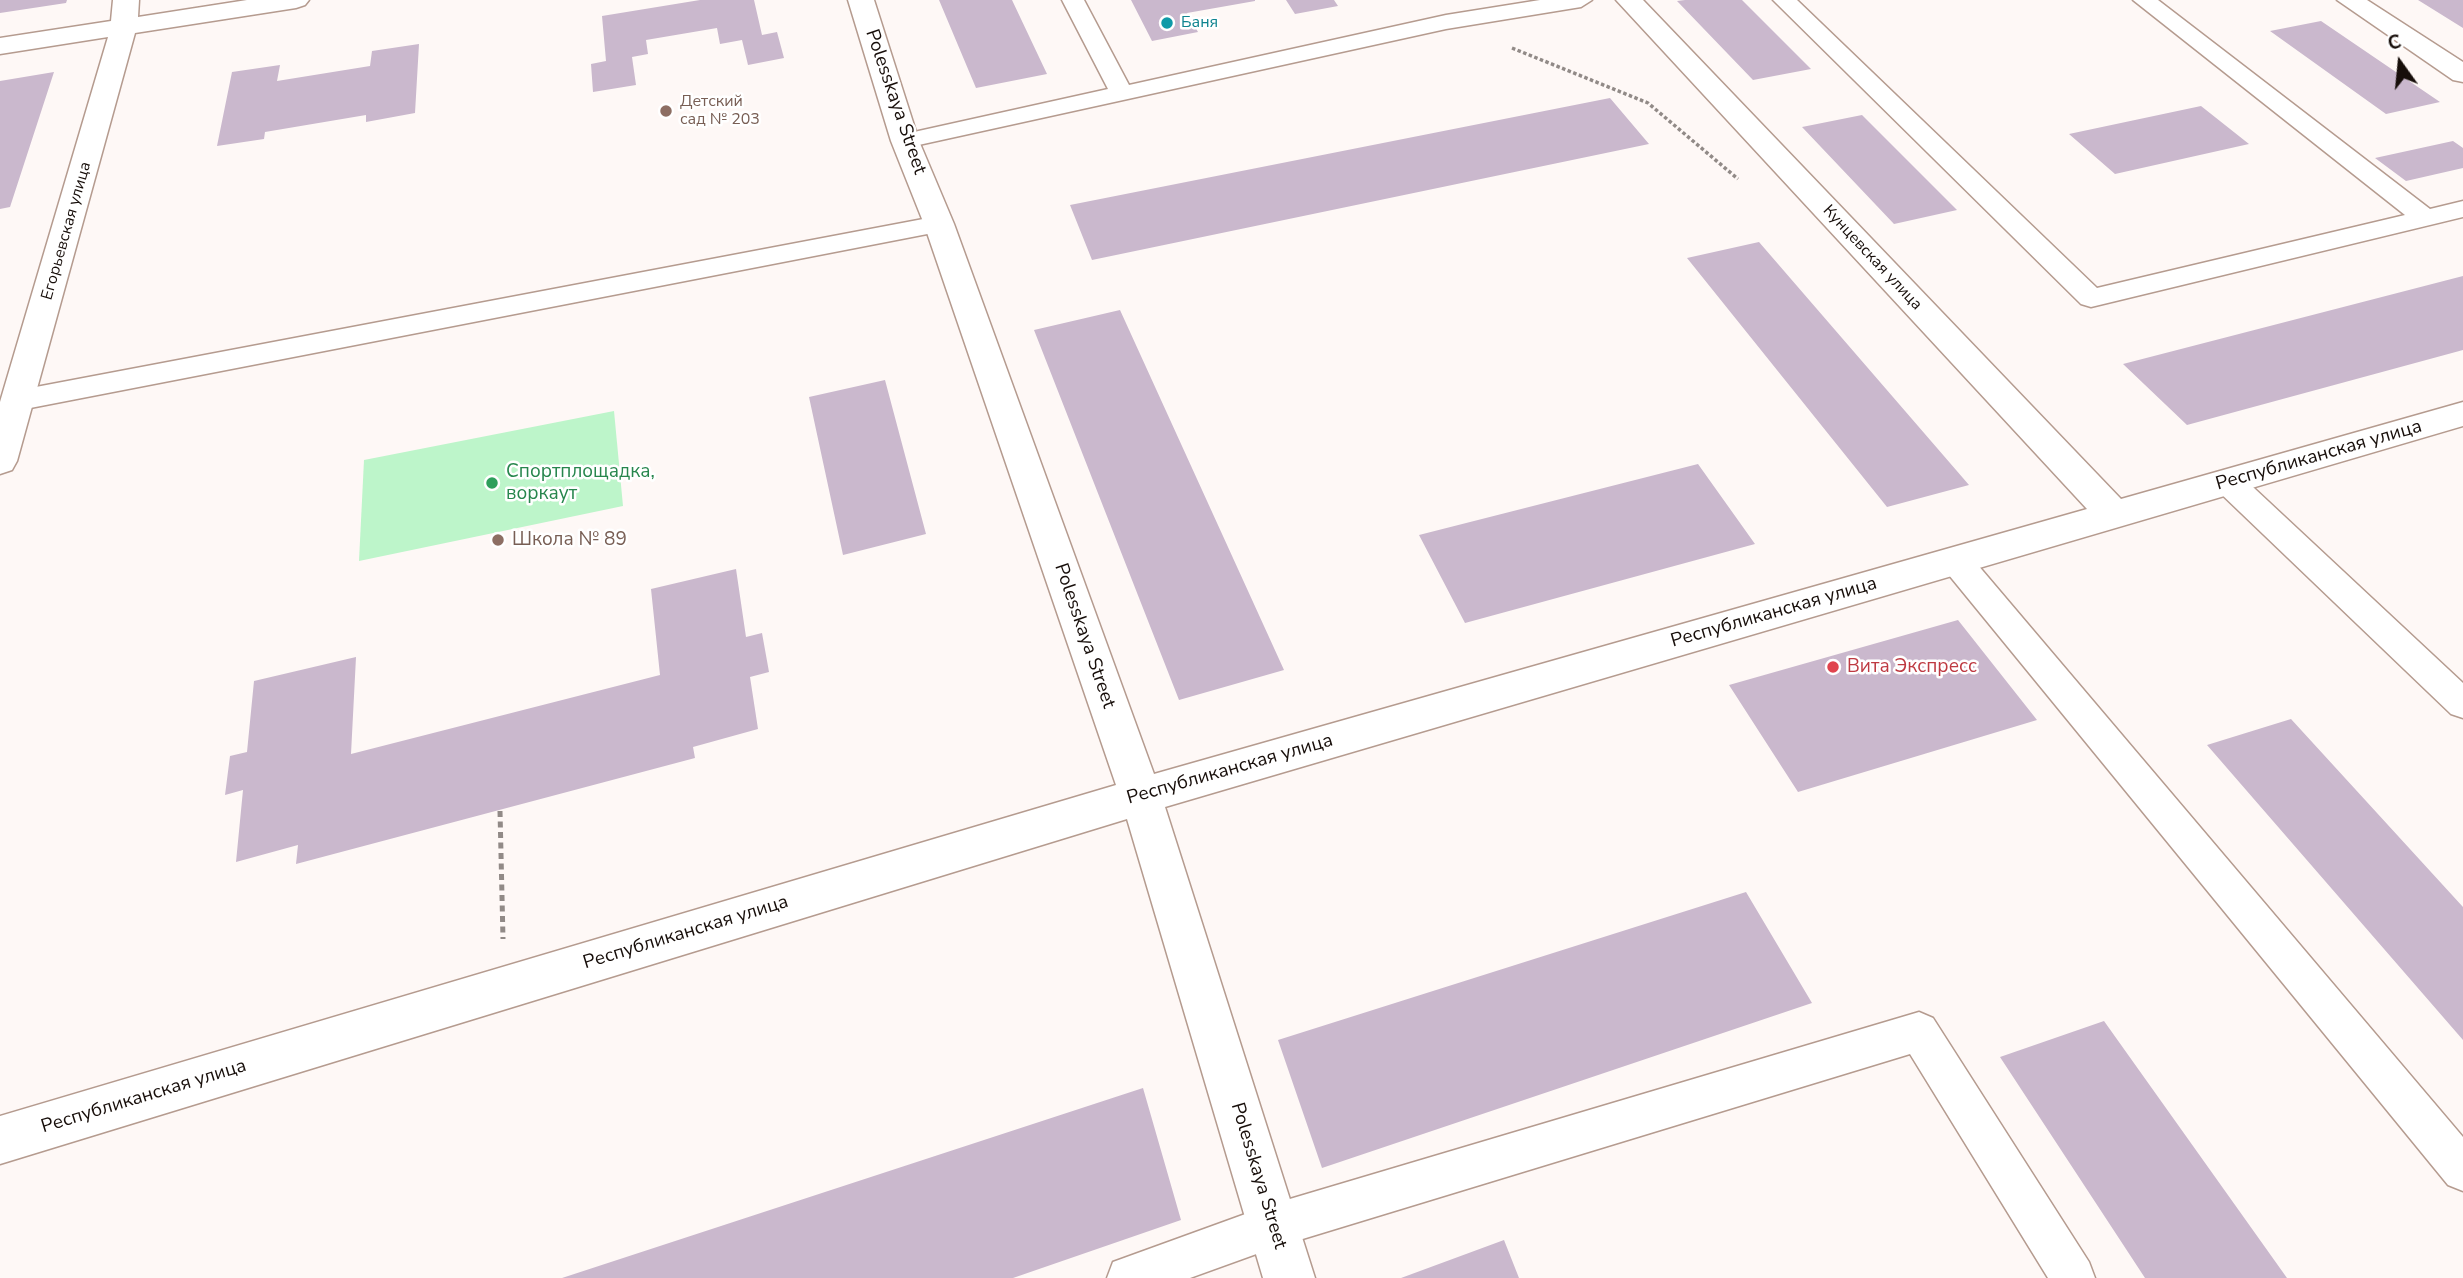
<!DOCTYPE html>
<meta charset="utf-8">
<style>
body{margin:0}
#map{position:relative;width:2463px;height:1278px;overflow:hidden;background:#fef8f6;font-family:"Nunito Sans",sans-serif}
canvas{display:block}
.north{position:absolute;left:2365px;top:28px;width:70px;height:70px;-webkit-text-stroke:5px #fff;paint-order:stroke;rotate:345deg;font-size:19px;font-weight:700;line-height:28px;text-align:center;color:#170e0a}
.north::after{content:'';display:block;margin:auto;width:24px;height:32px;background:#170e0a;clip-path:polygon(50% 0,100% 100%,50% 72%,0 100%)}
</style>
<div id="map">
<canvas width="2463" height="1278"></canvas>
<div class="north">С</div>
</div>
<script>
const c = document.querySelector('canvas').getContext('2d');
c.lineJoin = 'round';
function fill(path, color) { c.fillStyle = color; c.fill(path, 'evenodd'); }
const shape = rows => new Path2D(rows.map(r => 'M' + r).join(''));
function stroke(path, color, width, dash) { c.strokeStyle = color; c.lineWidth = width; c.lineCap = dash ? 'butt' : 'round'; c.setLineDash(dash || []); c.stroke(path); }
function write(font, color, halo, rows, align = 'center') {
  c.font = font + ' "Nunito Sans",sans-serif'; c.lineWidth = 5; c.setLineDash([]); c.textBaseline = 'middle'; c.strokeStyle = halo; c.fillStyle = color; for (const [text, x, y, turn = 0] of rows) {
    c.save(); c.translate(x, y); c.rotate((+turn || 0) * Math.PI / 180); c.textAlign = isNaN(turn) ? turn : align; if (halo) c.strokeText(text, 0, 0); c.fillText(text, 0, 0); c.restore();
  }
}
fill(shape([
 [614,411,623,506,359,561,364,460]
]), '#bdf5ca');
fill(shape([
 [0,0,67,0,66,3,0,13],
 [700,0,754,0,762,35,777,32,784,58,748,65,742,40,720,44,717,28,646,40,648,54,632,57,636,85,593,92,591,64,606,61,602,16],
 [939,0,1012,0,1047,74,976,88],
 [1131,0,1255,0,1255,1,1187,13,1198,32,1152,41],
 [1286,0,1334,0,1338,6,1295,14],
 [1685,0,1742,0,1811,69,1753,80,1677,1],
 [2418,0,2463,0,2463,28],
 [2321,21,2440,102,2386,114,2270,31],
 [419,44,415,113,366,122,366,115,265,132,264,139,217,146,232,72,280,65,277,81,370,66,372,51],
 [54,72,10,207,0,209,0,81],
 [1610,98,1649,144,1092,260,1070,205],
 [2201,106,2249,144,2115,174,2069,134],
 [1862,115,1957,210,1894,224,1802,127],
 [2453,141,2463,148,2463,168,2406,181,2375,158],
 [1759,242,1969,485,1887,507,1687,258],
 [2463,276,2463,350,2187,425,2123,364],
 [1120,310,1284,670,1179,700,1034,330],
 [885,380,926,534,843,555,809,397],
 [1698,464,1755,544,1465,623,1419,535],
 [736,569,746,637,762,633,769,672,750,677,758,729,693,747,695,758,296,864,298,845,236,862,243,790,225,795,230,756,247,752,254,681,356,657,351,754,660,675,651,589],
 [1958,620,2037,720,1798,792,1729,685],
 [2291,719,2463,907,2463,1040,2207,745],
 [1746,892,1812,1003,1322,1168,1278,1040],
 [2104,1021,2287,1278,2145,1278,2000,1057],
 [1143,1088,1181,1220,1013,1278,562,1278],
 [1504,1240,1519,1278,1401,1278]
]), '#cab8cd');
const service = shape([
 [1062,0,1084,0,1129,85,1446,15,1540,0,1592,0,1581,7,1446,29,905,148,896,146,893,141,896,136,1108,89,1062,0],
 [1773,0,1797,0,2097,288,2405,215,2133,0,2158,0,2430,209,2463,201,2463,217,2091,307,2081,304,1773,0],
 [939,216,948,218,952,224,948,230,20,410,10,407,5,400,10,393,20,390,939,216],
 [2228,471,2239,474,2463,683,2463,718,2451,714,2217,490,2213,482,2217,474,2228,471],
 [1955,548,1966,551,2463,1137,2463,1191,2448,1185,1944,569,1939,560,1944,551,1955,548],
 [1919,1012,1933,1018,2089,1262,2095,1278,2048,1278,1910,1054,1273,1248,1190,1278,1107,1278,1113,1262,1273,1204,1919,1012]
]);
const minor = shape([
 [113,0,139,0,138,17,247,0,309,0,305,5,296,8,135,33,17,461,12,470,0,474,0,402,108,37,0,54,0,38,111,21,113,0],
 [848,0,874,0,919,141,954,224,1154,774,2087,509,1616,0,1643,0,2121,499,2463,402,2463,426,1165,807,1315,1278,1263,1278,1127,819,0,1164,0,1116,1116,785,924,224,891,141,848,0],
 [2337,0,2367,0,2463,62,2463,82,2453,80,2337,0]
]);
stroke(service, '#b59b8f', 3);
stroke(minor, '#b59b8f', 3);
stroke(shape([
 [1512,48,1648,103,1738,179]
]), '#918a87', 3.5, [3.5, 2.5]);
stroke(shape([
 [500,811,503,939]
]), '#918a87', 5, [6, 4.5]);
fill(service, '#fff');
fill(minor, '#fff');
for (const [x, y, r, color] of [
 [1167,23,7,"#0f9aa8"],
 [666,111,7,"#8d6e63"],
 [492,483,7,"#2e9e5b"],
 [498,540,7,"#8d6e63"],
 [1833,667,7,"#e0444e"]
]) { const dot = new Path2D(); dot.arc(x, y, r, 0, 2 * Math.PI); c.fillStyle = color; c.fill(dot); stroke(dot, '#fff', 2.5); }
write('16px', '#0d838f', '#fff', [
 ["Баня",1181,23]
], 'left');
write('16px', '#785e54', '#fff', [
 ["Детский",680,102],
 ["сад № 203",680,120]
], 'left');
write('16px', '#170e0a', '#fff', [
 ["Егорьевская улица",67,231,-74],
 ["Кунцевская улица",1872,258,47]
]);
write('19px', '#170e0a', '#fff', [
 ["Polesskaya Street",895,102,71],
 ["Республиканская улица",2319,456,-16],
 ["Республиканская улица",1774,613,-16],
 ["Polesskaya Street",1084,636,71],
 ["Республиканская улица",1230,770,-16],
 ["Республиканская улица",686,933,-17],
 ["Республиканская улица",144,1097,-17],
 ["Polesskaya Street",1258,1176,73]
]);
write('19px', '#27864d', '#fff', [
 ["Спортплощадка,",506,472],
 ["воркаут",506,494]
], 'left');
write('19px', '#785e54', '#fff', [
 ["Школа № 89",512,540]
], 'left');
write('19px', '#be3a42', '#fff', [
 ["Вита Экспресс",1847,667]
], 'left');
</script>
